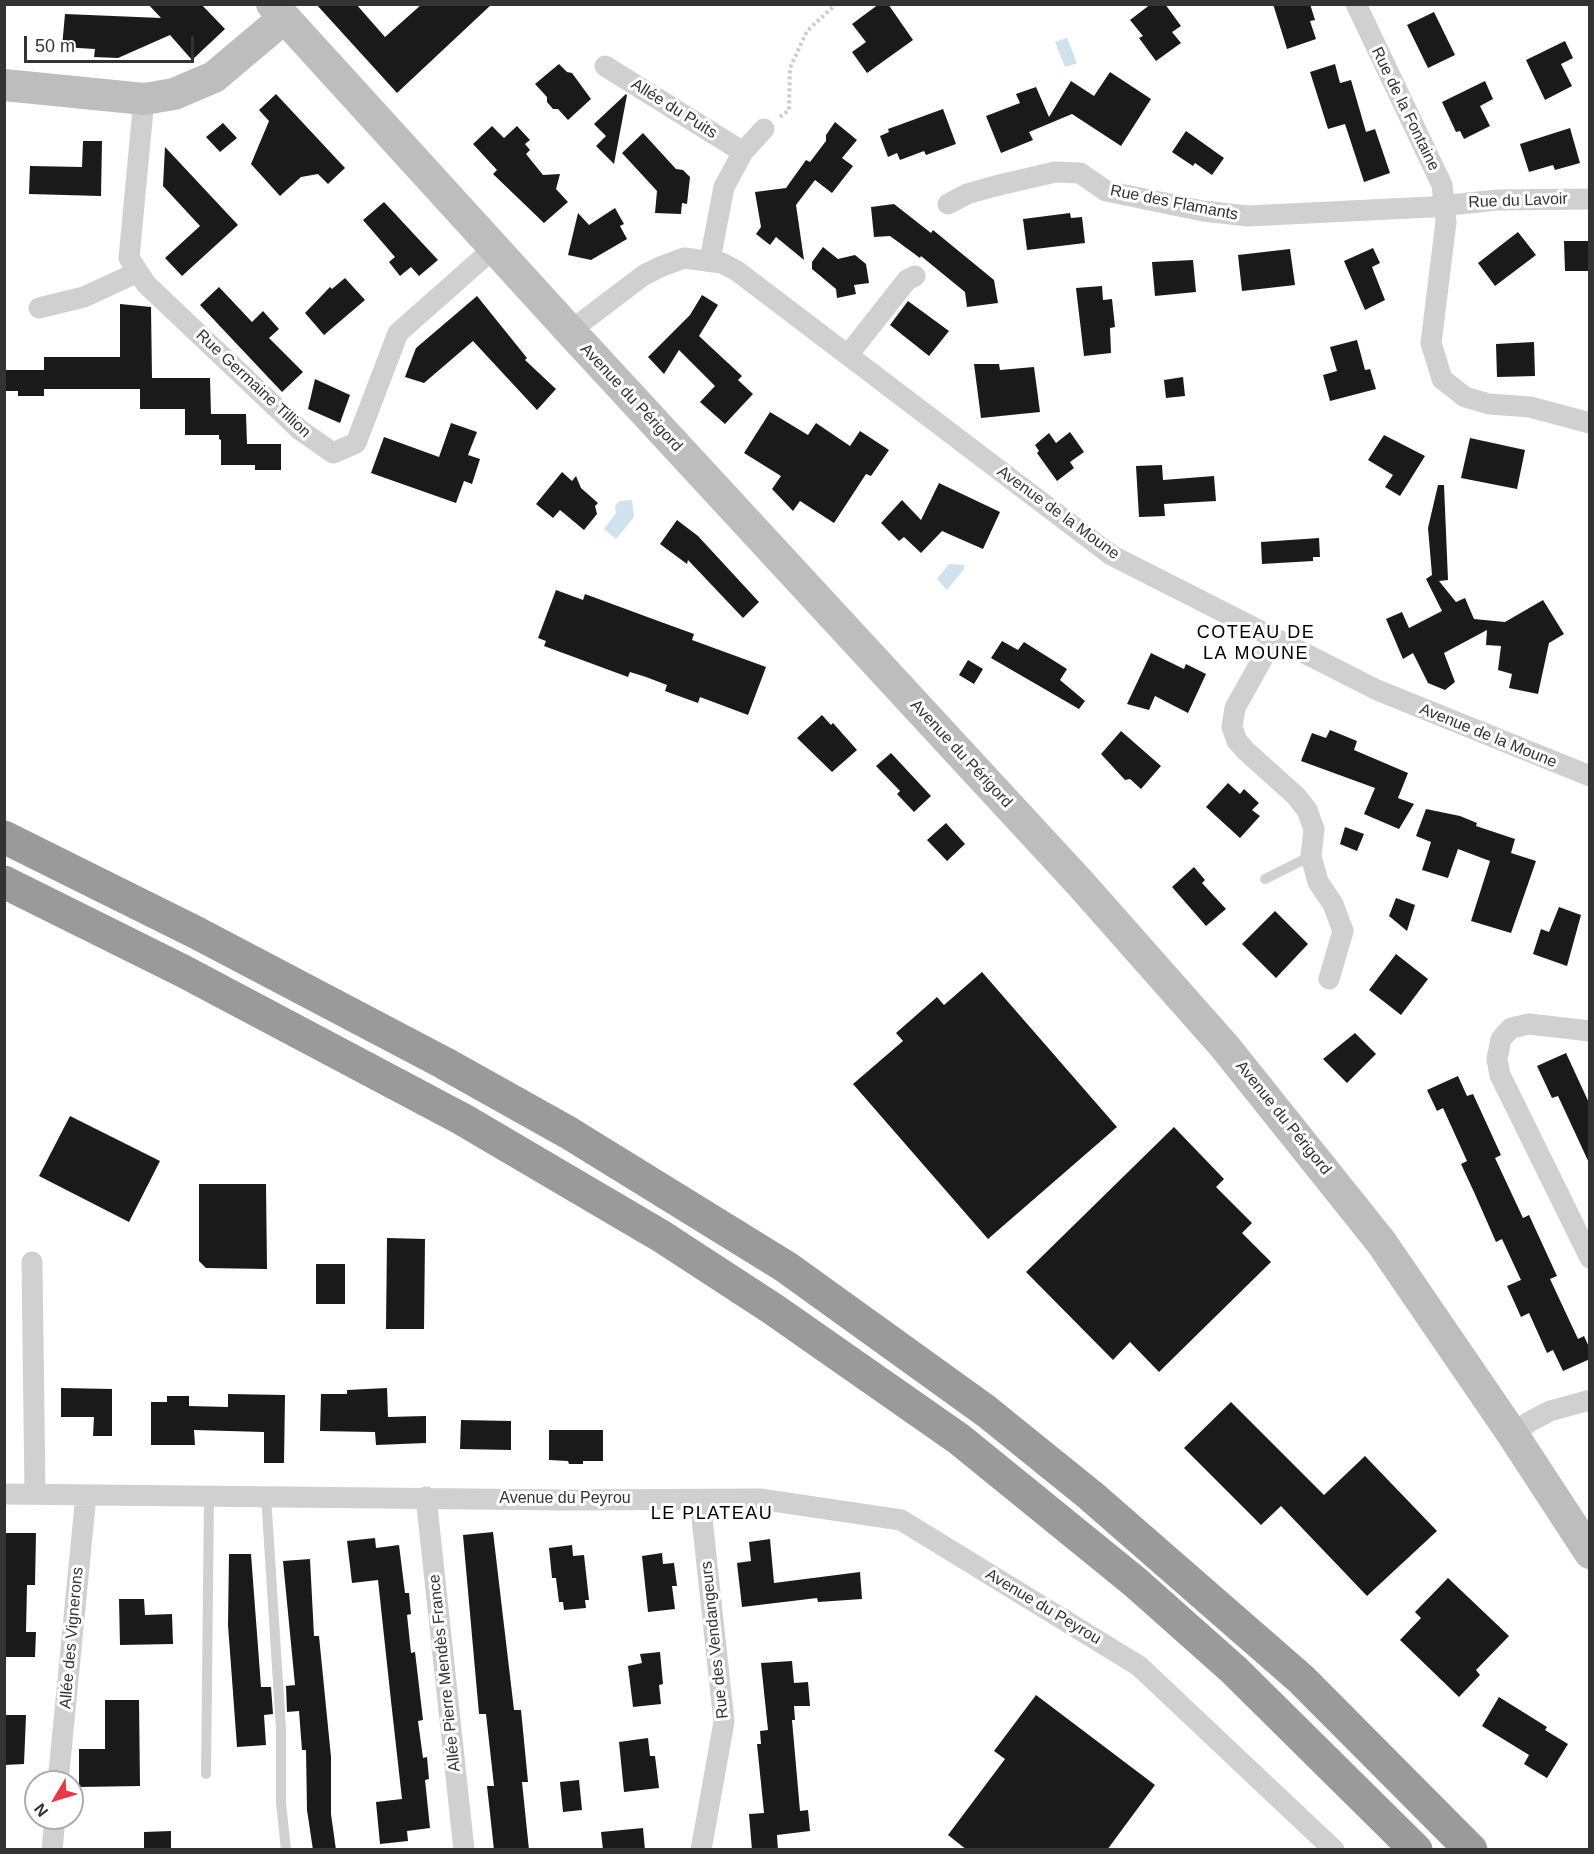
<!DOCTYPE html>
<meta charset="utf-8">
<style>
body{margin:0}
#map{position:relative;width:1594px;height:1854px;overflow:hidden;background:#fff;font-family:Arial,sans-serif}
canvas{display:block}
.frame{position:absolute;inset:0;border:6px solid #333;pointer-events:none}
.north{position:absolute;left:24px;top:1770px;width:60px;height:60px;box-sizing:border-box;background:#fff;border:2px solid #adadad;border-radius:50%;rotate:232deg;font-size:16px;font-weight:700;line-height:24px;text-align:center;color:#333}
.north::after{content:'';display:block;margin:auto;width:21px;height:27px;background:#e63946;clip-path:polygon(50% 0,100% 100%,50% 72%,0 100%)}
.scale{position:absolute;left:24px;top:36px;width:170px;height:27px;box-sizing:border-box;border:3px solid #333;border-top:0;padding-left:8px;font-size:18px;line-height:21px;white-space:nowrap;color:#333;-webkit-text-stroke:4px #fff;paint-order:stroke}
</style>
<div id="map">
<canvas width="1594" height="1854"></canvas>
<div class="frame"></div>
<div class="north">N</div>
<div class="scale">50 m</div>
</div>
<script>
const c = document.querySelector('canvas').getContext('2d');
c.lineJoin = 'round';
function fill(path, color) { c.fillStyle = color; c.fill(path, 'evenodd'); }
const shape = rows => new Path2D(rows.map(r => 'M' + r).join(''));
function stroke(path, color, width, dash) { c.strokeStyle = color; c.lineWidth = width; c.lineCap = dash ? 'butt' : 'round'; c.setLineDash(dash || []); c.stroke(path); }
function write(font, color, halo, rows, align = 'center') {
  c.font = font + ' Arial,sans-serif'; c.lineWidth = 6; c.setLineDash([]); c.textBaseline = 'middle'; c.strokeStyle = halo; c.fillStyle = color; for (const [text, x, y, turn = 0] of rows) {
    c.save(); c.translate(x, y); c.rotate((+turn || 0) * Math.PI / 180); c.textAlign = isNaN(turn) ? turn : align; if (halo) c.strokeText(text, 0, 0); c.fillText(text, 0, 0); c.restore();
  }
}
fill(shape([
 [1067,38,1077,63,1065,67,1055,42],
 [632,500,634,517,616,539,604,529,616,513,615,506,619,501],
 [949,564,964,565,964,569,947,590,937,579]
]), '#cfe2ee');
fill(shape([
 [148,4,201,4,225,29,192,60,170,35,118,58,94,57,95,49,62,47,65,14,161,18],
 [316,4,356,4,385,37,422,4,492,4,397,93],
 [879,4,888,4,913,40,867,73,852,52,866,42,852,24],
 [1151,4,1165,4,1181,26,1172,32,1181,43,1156,61,1139,38,1143,36,1130,20],
 [1273,4,1310,4,1315,20,1310,21,1316,39,1287,49],
 [1434,12,1455,55,1428,68,1407,25],
 [1565,41,1573,58,1561,64,1572,86,1545,100,1526,60],
 [559,64,567,72,572,73,591,99,568,120,558,109,553,109,547,102,547,97,535,84],
 [1335,64,1340,83,1351,80,1366,132,1375,129,1390,173,1364,182,1345,124,1328,129,1310,72],
 [1110,72,1151,99,1121,146,1072,114,1029,132,1033,140,1001,153,986,116,1020,103,1016,94,1036,87,1049,117,1071,81,1094,96],
 [1485,81,1493,99,1480,106,1490,126,1464,139,1460,131,1456,132,1442,102],
 [276,94,345,168,328,184,318,174,301,177,280,196,251,164,269,121,259,110],
 [626,94,627,95,614,164,596,146,606,136,594,124],
 [943,109,956,144,926,155,924,151,900,160,897,153,888,157,880,136,889,132,888,129],
 [835,122,857,140,842,158,853,166,832,193,815,180,796,205,804,260,776,237,770,245,756,234,761,227,755,192,786,188,806,160,810,162,826,141,826,135],
 [223,123,237,138,220,152,206,137],
 [492,126,504,138,517,126,530,140,525,144,530,150,526,154,543,175,560,174,556,189,568,202,544,223,493,174,497,170,473,144],
 [1570,128,1580,163,1555,170,1553,165,1529,172,1520,144],
 [1186,131,1224,158,1212,175,1195,163,1193,166,1172,152],
 [643,133,676,169,683,170,690,177,687,204,682,203,681,214,655,213,657,191,622,153],
 [83,141,102,141,101,196,29,194,30,166,82,167],
 [165,147,238,225,182,276,165,258,200,226,163,186],
 [384,202,438,260,419,276,411,267,400,276,389,262,395,257,363,220],
 [894,204,931,233,933,230,994,280,998,303,967,307,965,292,921,256,920,258,890,236,874,237,871,207],
 [615,208,624,224,620,226,627,239,591,260,568,255,578,213,589,225],
 [1070,213,1071,218,1082,217,1085,243,1027,250,1023,219],
 [1518,232,1536,255,1495,286,1478,263],
 [1564,241,1590,241,1590,271,1565,271],
 [823,247,838,259,855,255,866,264,869,283,854,285,856,294,837,298,836,289,812,269,812,262],
 [1373,248,1380,263,1372,267,1385,300,1365,310,1344,261],
 [1290,249,1295,285,1242,291,1238,255],
 [1193,260,1196,292,1155,296,1152,262],
 [345,278,365,300,324,335,305,313,330,287,332,289],
 [1102,286,1103,300,1112,299,1115,327,1110,328,1111,353,1084,356,1076,288],
 [219,287,252,322,263,311,279,329,269,338,303,372,282,392,200,305],
 [702,295,718,305,699,336,742,376,738,380,753,394,725,424,700,402,715,386,679,350,664,374,648,357,690,315],
 [477,296,527,358,525,360,556,389,537,410,473,341,424,383,405,377,416,348],
 [908,301,949,331,929,356,890,325],
 [120,304,151,307,152,378,210,378,211,414,246,414,247,444,281,444,281,470,255,470,255,465,221,465,221,440,219,439,219,435,185,435,185,409,140,409,140,389,44,389,44,396,18,396,18,391,4,391,4,370,44,370,44,357,120,357],
 [1357,340,1365,370,1370,369,1376,389,1330,401,1323,375,1337,371,1330,347],
 [1534,342,1535,376,1497,377,1496,344],
 [974,364,999,364,1000,370,1034,367,1040,412,981,418],
 [1183,377,1185,396,1166,398,1164,380],
 [315,379,350,395,340,423,308,409],
 [770,412,808,435,816,423,850,446,860,431,889,450,871,476,866,474,834,523,800,501,793,511,772,489,781,476,744,453],
 [451,423,477,432,468,455,480,459,472,484,464,481,456,503,371,473,384,437,439,457],
 [1070,432,1084,452,1070,462,1074,468,1057,481,1037,453,1039,451,1035,445,1049,433,1056,443],
 [1384,435,1425,456,1400,496,1385,487,1393,475,1368,460],
 [1470,438,1525,450,1517,489,1461,478],
 [1162,465,1163,480,1214,476,1216,501,1164,504,1165,516,1139,517,1136,466],
 [562,472,572,481,576,476,581,488,598,503,595,506,597,514,584,530,560,510,553,518,536,504],
 [939,483,1000,512,983,549,942,531,921,553,904,537,899,541,881,523,902,500,921,520],
 [1438,485,1444,485,1448,580,1439,581,1456,602,1465,598,1474,619,1505,622,1543,600,1564,634,1549,643,1538,694,1509,688,1512,674,1498,670,1501,646,1486,645,1487,630,1444,653,1455,682,1445,690,1428,683,1413,653,1403,659,1386,619,1402,612,1409,628,1442,611,1426,579,1432,575,1428,528],
 [677,520,698,536,759,602,743,618,688,560,687,564,660,544],
 [1319,538,1320,557,1313,557,1313,561,1262,564,1261,542],
 [556,590,583,600,585,594,661,622,694,634,692,640,766,667,748,715,700,697,698,703,665,691,667,685,646,677,630,672,628,677,544,646,546,641,538,638],
 [1002,641,1018,650,1024,642,1067,669,1060,680,1085,701,1079,709,991,658],
 [1151,653,1184,669,1186,664,1206,674,1188,713,1155,696,1149,710,1127,704],
 [968,660,983,669,974,684,959,675],
 [822,715,831,725,833,723,857,750,832,772,797,738],
 [1330,730,1357,741,1354,750,1408,773,1398,798,1414,804,1399,829,1364,814,1375,788,1301,761,1312,733,1326,738],
 [1121,731,1161,766,1141,789,1130,779,1125,780,1101,754],
 [891,753,931,796,914,812,897,794,900,791,876,766],
 [1228,783,1240,794,1244,789,1259,803,1252,810,1260,816,1240,838,1206,807],
 [1426,809,1460,816,1477,823,1476,826,1515,839,1511,853,1536,861,1511,933,1471,921,1490,861,1458,849,1448,878,1422,870,1431,842,1416,836],
 [946,823,965,844,947,861,927,840],
 [1345,827,1364,834,1357,851,1340,844],
 [1194,867,1205,880,1202,883,1226,909,1206,926,1172,887],
 [1396,898,1415,905,1407,931,1389,916],
 [1559,907,1581,915,1567,966,1533,954,1541,929,1549,932],
 [1275,911,1308,944,1276,978,1242,944],
 [1396,954,1428,979,1401,1015,1369,990],
 [982,972,1117,1127,988,1239,853,1084,903,1041,896,1033,937,997,944,1005],
 [1355,1033,1376,1054,1347,1083,1323,1059],
 [1566,1053,1590,1105,1590,1165,1558,1096,1552,1098,1537,1066],
 [1458,1076,1467,1096,1473,1094,1501,1155,1495,1158,1523,1218,1529,1215,1557,1276,1550,1279,1578,1339,1584,1336,1590,1349,1590,1359,1563,1371,1553,1350,1547,1353,1529,1313,1521,1317,1507,1286,1521,1280,1502,1239,1496,1242,1474,1192,1461,1164,1467,1161,1443,1108,1437,1111,1427,1090],
 [70,1116,160,1161,129,1222,39,1176],
 [1174,1127,1224,1179,1216,1187,1252,1223,1242,1233,1271,1262,1159,1372,1130,1342,1113,1360,1026,1272],
 [199,1184,266,1184,267,1269,206,1268,199,1261],
 [387,1238,425,1239,424,1329,386,1329],
 [316,1264,345,1264,345,1304,316,1304],
 [61,1388,112,1389,112,1436,93,1436,94,1417,61,1417],
 [387,1388,388,1417,426,1416,426,1443,376,1445,375,1432,320,1431,321,1394,347,1394,347,1390],
 [228,1394,285,1395,284,1463,264,1463,264,1432,194,1430,195,1445,151,1445,151,1402,167,1402,167,1396,189,1396,189,1406,228,1407],
 [1231,1402,1324,1495,1365,1456,1437,1531,1367,1596,1281,1506,1261,1525,1184,1448],
 [461,1420,511,1421,511,1450,460,1449],
 [549,1430,603,1430,603,1461,583,1461,583,1464,569,1464,568,1461,549,1460],
 [493,1532,514,1710,521,1710,528,1782,522,1782,529,1850,494,1850,487,1786,494,1786,486,1714,479,1714,463,1535],
 [4,1533,36,1533,35,1585,27,1585,26,1632,36,1632,35,1657,4,1657],
 [375,1538,376,1548,399,1545,405,1593,409,1593,411,1614,407,1615,411,1653,415,1652,423,1720,418,1721,423,1758,427,1757,429,1779,425,1780,430,1828,407,1831,408,1841,380,1844,376,1802,402,1799,391,1701,378,1580,352,1583,347,1541],
 [770,1539,774,1583,860,1572,862,1599,818,1602,817,1598,742,1607,737,1563,751,1561,749,1542],
 [572,1545,573,1556,584,1555,589,1600,585,1600,586,1608,564,1610,563,1602,559,1602,556,1578,552,1578,549,1548],
 [662,1553,663,1564,674,1563,677,1586,672,1586,675,1609,648,1612,642,1556],
 [229,1554,251,1554,261,1687,271,1687,273,1714,264,1715,266,1745,237,1747,228,1625],
 [310,1559,314,1636,319,1636,331,1757,331,1814,336,1850,313,1850,307,1810,306,1750,302,1750,299,1711,287,1712,286,1686,295,1685,283,1561],
 [1448,1578,1509,1636,1476,1670,1480,1675,1459,1697,1400,1640,1421,1618,1415,1612],
 [119,1599,144,1599,145,1615,172,1614,173,1644,120,1645],
 [660,1652,663,1684,659,1685,661,1704,633,1707,628,1666,642,1663,640,1654],
 [792,1661,794,1683,808,1682,810,1706,794,1706,795,1720,792,1720,800,1811,808,1810,810,1831,777,1835,778,1850,752,1850,749,1814,764,1813,757,1744,761,1744,760,1731,768,1730,761,1663],
 [1036,1695,1155,1785,1107,1850,967,1850,948,1835,1005,1759,994,1751],
 [1499,1697,1547,1727,1545,1730,1568,1744,1547,1778,1524,1764,1529,1755,1482,1726],
 [105,1700,139,1700,140,1786,79,1787,79,1749,105,1749],
 [4,1715,26,1715,24,1764,4,1765],
 [648,1738,650,1756,655,1756,659,1788,624,1792,619,1742],
 [579,1780,582,1810,563,1812,560,1782],
 [643,1828,645,1850,603,1850,601,1832],
 [171,1831,171,1850,144,1850,144,1832]
]), '#1a1a1a');
stroke(shape([
 [780,117,789,110,790,68,807,31,836,4]
]), '#cdcdcd', 4, [3, 3]);
stroke(shape([
 [1265,879,1311,856],
 [266,1496,281,1729,281,1803,286,1850],
 [206,1774,209,1496]
]), '#d0d0d0', 10);
stroke(shape([
 [1356,4,1442,185,1446,222,1431,343,1442,379,1465,397,1489,404,1530,407,1590,423],
 [605,66,743,152],
 [144,99,129,258,146,284,300,430,333,453,356,443,398,333,494,248],
 [948,204,967,194,995,186,1055,172,1080,173,1106,191,1203,211,1248,216,1431,207,1497,200,1590,199],
 [710,260,724,187,743,152,764,129],
 [39,308,84,297,138,272],
 [570,331,644,275,660,267,684,258,722,263,737,271,1111,555,1377,690,1590,776],
 [848,355,907,280,915,276],
 [1274,638,1235,708,1232,727,1237,741,1247,752,1296,796,1307,810,1314,829,1311,856,1318,882,1333,904,1343,931,1329,979],
 [1590,1031,1529,1024,1511,1028,1501,1039,1497,1059,1500,1075,1590,1258],
 [32,1262,35,1494],
 [1513,1435,1529,1422,1550,1411,1590,1400],
 [4,1494,564,1500,760,1499,901,1520,1139,1666,1334,1850],
 [426,1497,464,1850],
 [700,1500,724,1722,701,1850],
 [58,1782,86,1495],
 [52,1850,55,1818]
]), '#d0d0d0', 21);
stroke(shape([
 [272,4,570,331,1080,883,1225,1047,1381,1242,1513,1435,1590,1553],
 [4,85,144,99,174,94,214,77,284,18]
]), '#bdbdbd', 32);
stroke(shape([
 [4,837,197,933,444,1063,569,1133,786,1267,986,1411,1090,1495,1301,1679,1471,1850],
 [4,882,183,971,462,1119,661,1236,773,1309,959,1439,1135,1582,1234,1670,1416,1850]
]), '#9a9a9a', 33);
write('16px', '#333', '#fff', [
 ["Allée du Puits",674,109,32],
 ["Rue de la Fontaine",1405,109,64],
 ["Rue du Lavoir",1518,201,-2],
 ["Rue des Flamants",1174,203,11],
 ["Rue Germaine Tillion",253,384,43],
 ["Avenue du Périgord",631,398,47],
 ["Avenue de la Moune",1058,513,36],
 ["Avenue de la Moune",1488,736,22],
 ["Avenue du Périgord",961,754,47],
 ["Avenue du Périgord",1283,1118,51],
 ["Avenue du Peyrou",565,1499],
 ["Avenue du Peyrou",1043,1607,31],
 ["Allée des Vignerons",72,1638,-85],
 ["Rue des Vendangeurs",715,1640,-96],
 ["Allée Pierre Mendès France",445,1673,-96]
]);
c.letterSpacing = '1.5px';
write('18px', '#000', '#fff', [
 ["COTEAU DE",1256,633],
 ["LA MOUNE",1256,654],
 ["LE PLATEAU",712,1514]
]);
c.letterSpacing = '0px';
</script>
